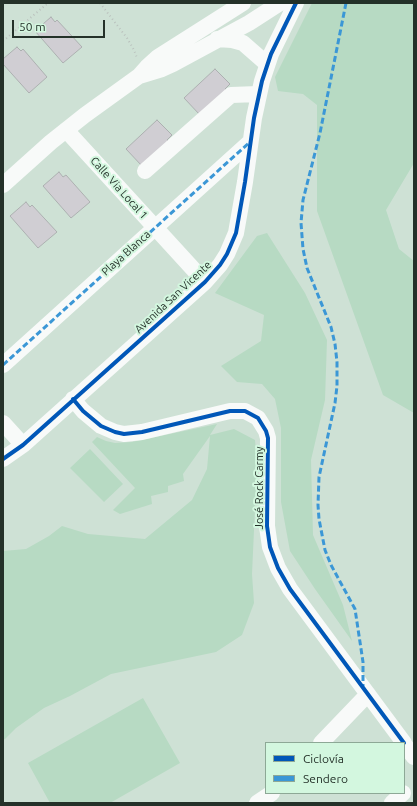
<!DOCTYPE html>
<meta charset="utf-8">
<style>
body{margin:0}
#map{position:relative;width:417px;height:806px;overflow:hidden;background:#cee1d5;font-family:Ubuntu,sans-serif}
canvas{display:block}
.frame{position:absolute;inset:0;border:4px solid #243129;pointer-events:none}
.legend{position:absolute;left:265px;top:742px;width:140px;height:52px;box-sizing:border-box;background:#d3f7df;border:1px solid #8da896;margin:0;padding:5px 7px;list-style:none;font-size:12px;color:#243129}
.legend li{display:flex;align-items:center;gap:8px;height:20px}
.legend b{width:20px;border:1px solid #8da896}
.scale{position:absolute;left:12px;top:20px;width:93px;height:18px;box-sizing:border-box;border:2px solid #243129;border-top:0;padding-left:5px;font-size:12px;line-height:14px;white-space:nowrap;color:#243129;-webkit-text-stroke:3px #d3f7df;paint-order:stroke}
</style>
<div id="map">
<canvas width="417" height="806"></canvas>
<div class="frame"></div>
<ul class="legend">
<li><b style="height:5px;background:#0057b8"></b>Ciclovía</li>
<li><b style="height:5px;background:#3b97d6"></b>Sendero</li>
</ul>
<div class="scale">50 m</div>
</div>
<script>
const c = document.querySelector('canvas').getContext('2d');
c.lineJoin = 'round';
function fill(path, color) { c.fillStyle = color; c.fill(path, 'evenodd'); }
const shape = rows => new Path2D(rows.map(r => 'M' + r).join(''));
function stroke(path, color, width, dash) { c.strokeStyle = color; c.lineWidth = width; c.lineCap = dash ? 'butt' : 'round'; c.setLineDash(dash || []); c.stroke(path); }
function write(font, color, halo, rows, align = 'center') {
  c.font = font + ' Ubuntu,sans-serif'; c.lineWidth = 4; c.setLineDash([]); c.textBaseline = 'middle'; c.strokeStyle = halo; c.fillStyle = color; for (const [text, x, y, turn = 0] of rows) {
    c.save(); c.translate(x, y); c.rotate((+turn || 0) * Math.PI / 180); c.textAlign = isNaN(turn) ? turn : align; if (halo) c.strokeText(text, 0, 0); c.fillText(text, 0, 0); c.restore();
  }
}
fill(shape([
 [312,3,414,3,414,163,386,210,399,249,414,261,414,413,383,395,317,211,317,105,303,94,278,91,275,77],
 [267,233,305,293,327,340,325,400,311,460,313,535,343,605,352,641,315,589,290,551,281,502,281,428,275,399,262,384,237,382,221,366,261,341,264,315,215,293,257,236],
 [217,424,210,435,234,429,255,440,257,464,252,574,254,603,242,635,216,652,111,674,70,696,44,708,16,728,5,739,3,740,3,551,26,549,49,536,62,526,88,534,145,539,192,500,207,469,210,436,183,474,184,481,168,486,168,492,151,496,152,504,120,514,113,510,135,488,92,442,97,437,106,441,115,443,132,442],
 [90,449,123,484,104,502,70,468],
 [143,698,180,763,110,803,50,803,28,763]
]), '#b7dac3');
const building = shape([
 [51,17,55,22,57,20,82,47,63,63,35,31,51,17],
 [17,47,21,51,23,49,47,77,29,93,3,64,3,59,17,47],
 [215,69,230,84,225,89,227,91,200,115,184,98,215,69],
 [157,120,172,135,167,140,169,142,142,166,126,149,157,120],
 [59,172,63,177,66,175,90,202,71,218,43,186,59,172],
 [26,202,30,207,32,205,57,232,38,248,10,216,26,202]
]);
fill(building, '#d0ced3');
stroke(building, '#acb0b0', 1);
stroke(shape([
 [100,3,127,38,134,50,137,58],
 [3,41,48,3]
]), '#bac1bd', 2, [1, 3]);
stroke(shape([
 [217,39,232,40,243,43,267,64],
 [139,76,147,67,158,57,243,3],
 [66,130,205,282],
 [145,171,231,95,258,94],
 [3,185,51,142,85,115,139,76,162,69,173,64,249,23,280,3],
 [3,365,250,142],
 [73,399,83,411,101,426,115,432,124,434,142,432,230,411,245,411,258,418,266,431,268,438,267,526,270,547,278,568,290,589,404,743],
 [3,423,23,445],
 [3,459,23,445,205,282,220,265,227,254,236,233,245,182,254,118,262,81,271,54,296,3],
 [321,743,368,694],
 [404,744,414,757],
 [257,803,272,793],
 [392,803,403,793]
]), '#f8faf9', 16);
stroke(shape([
 [346,3,320,133,303,200,301,223,303,249,307,268,331,327,335,344,337,362,337,386,335,403,319,477,318,505,319,519,325,550,331,565,355,609,363,662,363,686],
 [3,365,250,142]
]), '#3b97d6', 3, [6, 3]);
stroke(shape([
 [73,399,83,411,101,426,115,432,124,434,142,432,230,411,245,411,258,418,266,431,268,438,267,526,270,547,278,568,290,589,404,743],
 [3,459,23,445,205,282,220,265,227,254,236,233,245,182,254,118,262,81,271,54,296,3]
]), '#0057b8', 4);
write('11px', '#243129', '#d3f7df', [
 ["Calle Via Local 1",119,188,48],
 ["Playa Blanca",126,253,-42],
 ["Avenida San Vicente",173,297,-43],
 ["José Rock Carmy",259,488,-90]
]);
</script>
